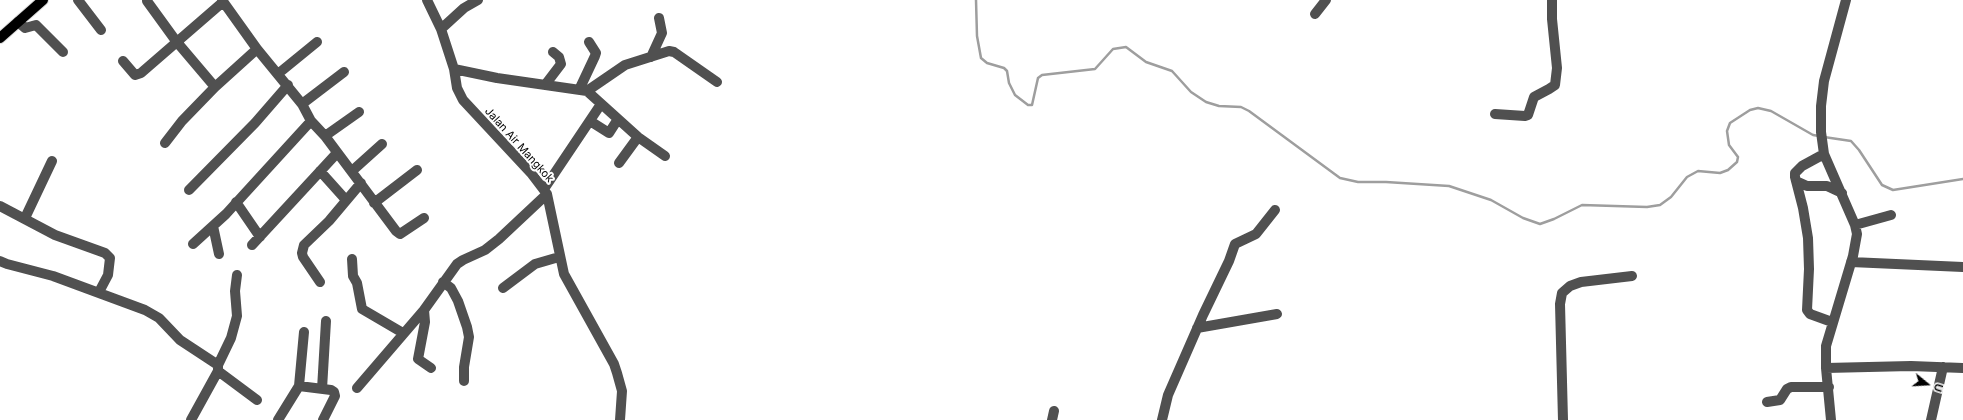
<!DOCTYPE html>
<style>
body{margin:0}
#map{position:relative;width:1963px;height:420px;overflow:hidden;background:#fff;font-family:Inter,sans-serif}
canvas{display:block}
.north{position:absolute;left:1907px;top:364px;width:40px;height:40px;-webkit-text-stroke:3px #fff;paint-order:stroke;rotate:108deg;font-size:11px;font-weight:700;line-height:16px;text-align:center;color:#000}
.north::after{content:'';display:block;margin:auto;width:14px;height:18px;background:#000;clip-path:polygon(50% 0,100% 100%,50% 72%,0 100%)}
</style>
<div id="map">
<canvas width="1963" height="420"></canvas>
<div class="north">U</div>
</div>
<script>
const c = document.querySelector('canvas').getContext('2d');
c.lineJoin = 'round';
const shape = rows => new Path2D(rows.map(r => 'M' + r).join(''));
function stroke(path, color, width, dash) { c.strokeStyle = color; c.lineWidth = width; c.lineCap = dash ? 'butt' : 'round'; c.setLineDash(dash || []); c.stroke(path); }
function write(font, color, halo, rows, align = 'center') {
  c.font = font + ' Inter,sans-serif'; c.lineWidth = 4; c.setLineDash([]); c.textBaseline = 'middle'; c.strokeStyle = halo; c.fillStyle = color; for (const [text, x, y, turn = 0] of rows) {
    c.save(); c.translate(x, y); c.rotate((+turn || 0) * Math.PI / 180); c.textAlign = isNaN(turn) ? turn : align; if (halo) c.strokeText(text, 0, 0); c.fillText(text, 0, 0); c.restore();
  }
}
stroke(shape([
 [976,0,977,36,981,58,987,63,1004,68,1007,71,1009,83,1015,95,1028,105,1032,105,1038,78,1042,75,1095,69,1113,49,1126,47,1146,62,1172,71,1191,92,1206,102,1219,106,1241,107,1249,111,1340,178,1358,182,1386,182,1449,186,1491,200,1523,218,1540,224,1554,219,1582,205,1647,207,1660,205,1671,197,1687,177,1698,171,1720,173,1728,170,1737,162,1738,157,1729,145,1727,131,1730,123,1750,110,1758,108,1771,111,1813,135,1819,136],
 [1824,137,1851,141,1859,150,1882,185,1893,190,1963,179]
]), '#9e9e9e', 2.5);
const major = shape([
 [0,38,43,0]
]);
stroke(major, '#dbdbdb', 12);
stroke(shape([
 [78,0,101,30],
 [222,0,257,49,302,104,311,121,325,136,396,231,400,234,424,218],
 [427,0,441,29,454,69,457,88,463,100,531,173,547,194,564,274,614,364,617,373,622,391,620,420],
 [147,1,176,41,215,87],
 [1315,14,1326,0],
 [18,22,25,28,36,25,63,52],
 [441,29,464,8,478,0],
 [651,57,662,33,659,18],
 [123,61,135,75,141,73,223,2],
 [454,69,497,78,587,91,638,137,665,156],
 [279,73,317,42],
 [545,85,561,64,559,57,553,52],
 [579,90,595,56,596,53,589,42],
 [587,91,625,65,669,51,674,52,717,82],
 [302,104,344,72],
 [1495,114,1525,116,1528,115,1534,97,1549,89,1555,85,1557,68,1552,19,1552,0],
 [590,121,609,133,618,119],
 [325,136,359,112],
 [165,143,182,121,215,87,257,49],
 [1824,154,1802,166,1795,173,1795,177,1803,208,1808,238,1809,269,1807,310,1810,314,1832,322],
 [619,163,638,137],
 [320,171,346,200],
 [352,171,382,144],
 [1796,181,1807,186,1827,186,1842,193],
 [544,189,601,104],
 [189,190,255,123,288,85],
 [236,202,260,237],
 [374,203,417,170],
 [0,206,55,235,105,253,110,258,108,275,99,292],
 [25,218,52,161],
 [1855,225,1891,215],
 [213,226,219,254],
 [193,244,226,214,311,121],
 [252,245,337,153],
 [352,259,353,276,357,283,362,309,403,333],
 [0,261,7,264,53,276,145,310,159,318,180,340,218,365,218,371,191,420],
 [1851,262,1963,267],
 [320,282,303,257,302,253,304,245,329,221,361,183],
 [443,282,451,288,458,301,467,327,469,337,464,367,464,381],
 [503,288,535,264,559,257],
 [424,310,425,322,418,359,431,368],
 [1197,328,1277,314],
 [218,365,231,338,237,316,235,291,237,275],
 [1826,368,1911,366,1963,368],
 [218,371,257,400],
 [299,386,331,390,334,392,335,396,323,420],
 [357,388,424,310,457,264,463,260,485,250,499,239,547,194],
 [322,389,326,321],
 [1767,402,1780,400,1787,389,1791,387,1829,387],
 [278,420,299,386,304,332],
 [1052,420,1054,411],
 [1162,420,1168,395,1203,315,1229,261,1235,244,1256,234,1275,210],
 [1563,420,1560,304,1562,293,1570,286,1581,282,1632,276],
 [1831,420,1826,368,1826,346,1853,256,1857,234,1855,225,1824,154,1821,132,1821,106,1824,81,1846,0],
 [1931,420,1943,367]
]), '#505050', 10);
stroke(major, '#000', 10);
write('11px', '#000', '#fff', [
 ["Jalan Air Mangkok",519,145,48]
]);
</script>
